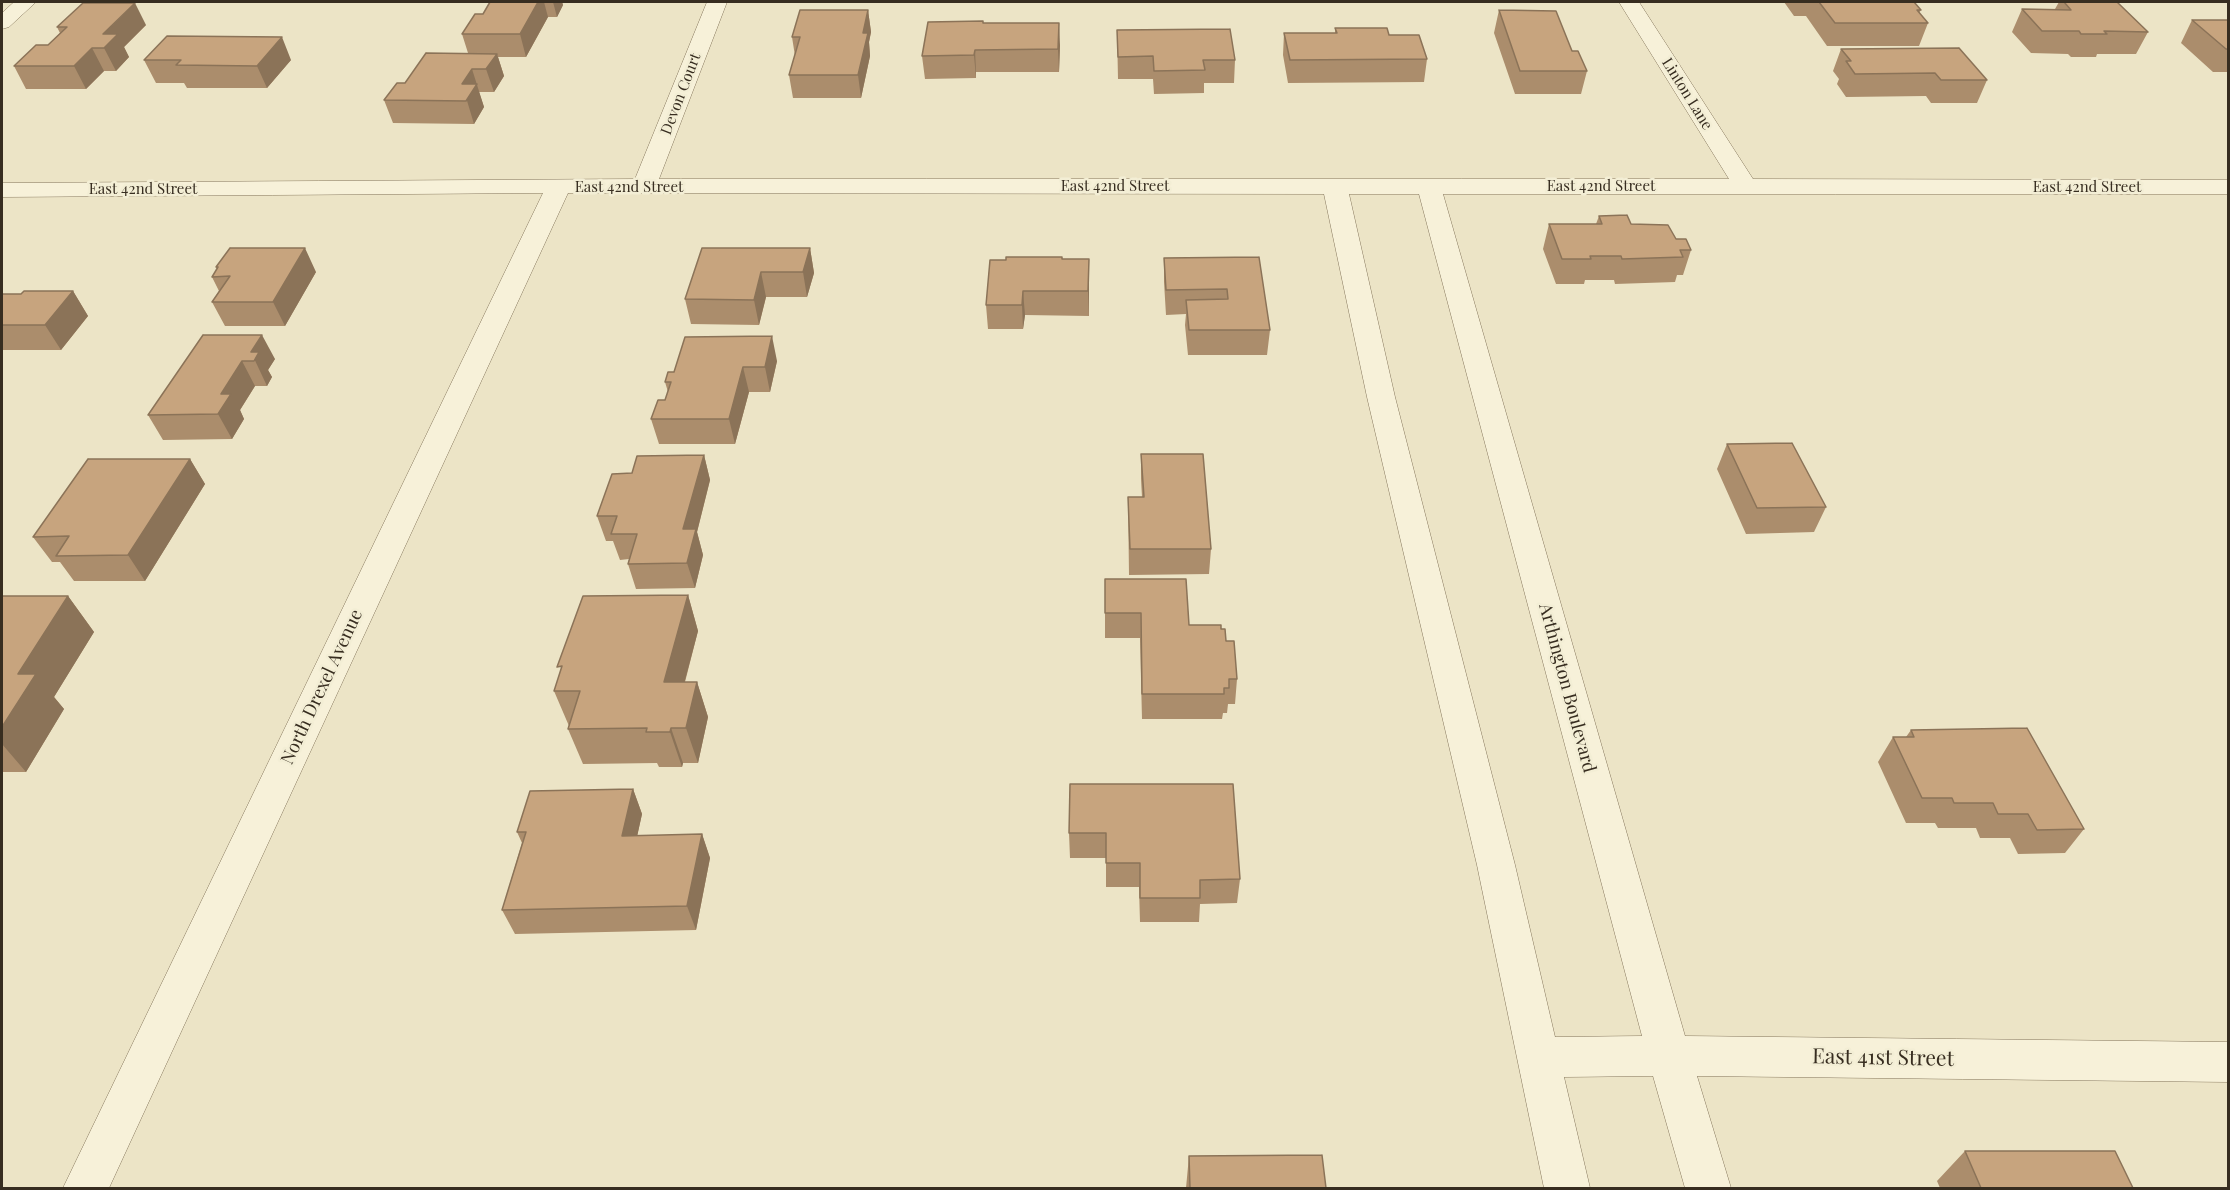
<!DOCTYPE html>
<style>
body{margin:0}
#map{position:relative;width:2230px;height:1190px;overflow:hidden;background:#ece4c6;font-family:"Playfair Display",serif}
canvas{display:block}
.frame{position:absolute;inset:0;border:3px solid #372d20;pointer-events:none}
</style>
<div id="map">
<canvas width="2230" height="1190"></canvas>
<div class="frame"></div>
</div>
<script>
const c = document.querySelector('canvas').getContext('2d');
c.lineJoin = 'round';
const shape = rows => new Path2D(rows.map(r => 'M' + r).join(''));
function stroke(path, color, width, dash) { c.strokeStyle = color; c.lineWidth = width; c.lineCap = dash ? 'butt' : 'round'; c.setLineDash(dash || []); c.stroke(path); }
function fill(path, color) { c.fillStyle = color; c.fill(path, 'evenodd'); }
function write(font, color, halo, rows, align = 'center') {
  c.font = font + ' "Playfair Display",serif'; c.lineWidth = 5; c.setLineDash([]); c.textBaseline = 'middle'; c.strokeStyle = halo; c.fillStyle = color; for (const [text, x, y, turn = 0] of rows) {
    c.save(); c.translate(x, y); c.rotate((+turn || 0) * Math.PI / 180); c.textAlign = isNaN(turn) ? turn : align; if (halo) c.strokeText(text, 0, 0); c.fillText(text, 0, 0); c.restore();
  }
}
const minor = shape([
 [14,2,36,2,9,27,2,29,2,13,14,2],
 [707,2,727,2,659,179,1729,179,1619,2,1639,2,1753,179,2228,180,2228,194,1443,194,1685,1036,2228,1042,2228,1082,1697,1076,1731,1188,1685,1188,1653,1076,1564,1077,1590,1188,1544,1188,1477,865,1367,397,1324,194,568,193,109,1188,63,1188,543,193,2,197,2,183,635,179,707,2],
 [1349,194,1419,194,1642,1036,1555,1037,1515,865,1395,397,1349,194]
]);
stroke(minor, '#86775d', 1);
fill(minor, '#f7f1d9');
fill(shape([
 [490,2,562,2,563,5,557,17,548,17,526,57,498,57,504,76,494,92,479,92,484,107,474,124,393,123,384,100,405,83,468,53,462,34,483,14],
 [1784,2,1914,2,1921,10,1919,13,1928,23,1919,46,1827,46,1806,16,1794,16],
 [2059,2,2117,2,2148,32,2136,54,2097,54,2096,57,2071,57,2068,54,2031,53,2012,32,2022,9,2055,9],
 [868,10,871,32,869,42,870,56,861,98,793,98,789,75,795,56,792,37],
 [1499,10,1572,51,1587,71,1581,94,1515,94,1494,33],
 [2192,20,2229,20,2229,72,2213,72,2181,43],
 [983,23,1060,45,1059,72,976,72,976,78,925,79,922,56],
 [146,25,124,47,129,57,116,71,104,71,86,89,26,89,14,66,48,45,60,33,57,27],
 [1335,28,1389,35,1427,59,1424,82,1288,83,1283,55,1284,33,1335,33],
 [1117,30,1235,60,1234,83,1204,83,1204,93,1154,94,1153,79,1118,79],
 [1841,49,1987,80,1977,103,1931,103,1926,96,1846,97,1837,84,1839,79,1833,71],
 [144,60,291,60,267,88,187,88,184,83,156,83],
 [1599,216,1631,224,1691,250,1683,275,1677,275,1675,282,1615,284,1614,280,1585,280,1584,284,1556,284,1543,249,1549,224,1596,224],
 [810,248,814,273,807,297,766,297,759,325,691,324,685,299],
 [1259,257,1270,330,1267,355,1188,355,1185,325,1186,314,1166,315,1164,282,1164,258],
 [1062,259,1089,284,1089,316,1025,315,1023,329,988,329,986,305],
 [216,267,316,272,285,326,225,326,212,302,219,291,212,277,217,269],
 [73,291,88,316,61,350,2,350,2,294,21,294],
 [203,335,275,359,268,370,272,377,267,386,255,386,240,410,244,419,232,439,163,440,148,415],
 [777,361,770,392,749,392,735,444,659,444,651,419,665,400,668,392,665,382,674,372],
 [1727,444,1826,507,1814,532,1746,534,1717,469],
 [1141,454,1211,549,1209,574,1129,575,1128,497,1142,497,1141,479],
 [704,455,710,480,697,532,703,555,695,588,636,589,628,564,629,559,620,560,613,541,606,541,597,516,632,473],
 [190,459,205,484,145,581,74,581,60,562,52,562,33,537],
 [1105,579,1189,625,1221,629,1226,641,1237,679,1235,704,1228,704,1227,713,1223,713,1222,719,1142,719,1140,638,1105,638],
 [688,595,698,631,685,682,697,682,708,717,698,763,683,763,682,767,659,767,657,763,583,764,568,729,569,726,554,691],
 [2,596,68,596,94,632,54,697,64,709,26,772,2,772],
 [1911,730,2084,829,2065,853,2018,854,2010,838,1980,838,1976,828,1938,828,1935,823,1906,823,1878,762,1893,737,1906,737],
 [1070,784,1240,879,1237,903,1200,904,1199,922,1140,922,1139,887,1106,887,1106,858,1070,858,1069,833],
 [633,789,642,814,637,836,702,834,710,858,696,930,515,934,502,910,522,843,517,832],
 [1965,1151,2133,1188,1940,1188,1937,1181],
 [1189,1156,1326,1188,1186,1188]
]), '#ab8d6c');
fill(shape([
 [538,2,544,2,548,17,526,57,520,34],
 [553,2,562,2,563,5,557,17],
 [135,3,146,25,124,47,129,57,116,71,104,48,103,34],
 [868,10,871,32,869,42,870,56,861,98,858,75,863,33],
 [1059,23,1060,45,1059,72,1058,49],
 [282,37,291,60,267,88,257,66],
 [92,48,104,71,86,89,74,66],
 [975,50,976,72,976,78,974,55],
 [497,54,504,76,494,92,486,69],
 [472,69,484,107,474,124,462,84],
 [305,248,316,272,285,326,273,302],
 [810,248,814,273,807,297,803,272],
 [1089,259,1089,316,1088,291],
 [761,272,766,297,759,325,754,300],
 [73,291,88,316,61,350,45,325],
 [1023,291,1025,315,1023,329,1022,305],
 [262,335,275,359,268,370,272,377,267,386,251,352],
 [772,336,777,361,770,392,765,367],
 [242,361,255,386,240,410,244,419,232,439,218,414,221,394],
 [743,367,749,392,735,444,729,419],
 [704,455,710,480,697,532,703,555,695,588,687,563,683,529],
 [190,459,205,484,145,581,128,555],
 [688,595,698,631,675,718,664,682],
 [68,596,94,632,54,697,64,709,26,772,2,744,2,727,18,674],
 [697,682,708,717,698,763,686,728],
 [671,728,683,763,682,767,670,732],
 [633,789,642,814,632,860,622,836],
 [702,834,710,858,696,930,687,906]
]), '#8b7358');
const building = shape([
 [490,2,538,2,520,34,462,34,475,14,483,14,490,2],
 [1819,2,1914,2,1921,10,1917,10,1928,23,1835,23,1819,2],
 [2064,2,2117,2,2148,32,2104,31,2107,34,2081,34,2079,31,2042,31,2022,9,2071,10,2064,2],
 [83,3,135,3,103,34,118,34,104,48,92,48,74,66,14,66,36,45,48,45,67,27,57,27,83,3],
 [800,10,868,10,863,33,868,33,858,75,789,75,800,37,792,37,800,10],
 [1499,10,1556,11,1572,51,1578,51,1587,71,1520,71,1499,10],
 [2192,20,2229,20,2229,49,2226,49,2192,20],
 [983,21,983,23,1059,23,1058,49,975,50,974,55,922,56,928,22,983,21],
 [1335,28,1387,28,1389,35,1419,35,1427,59,1290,60,1284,33,1337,33,1335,28],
 [1230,29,1235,60,1203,60,1205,70,1154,71,1153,56,1118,57,1117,30,1230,29],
 [167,36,282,37,257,66,176,65,181,60,144,60,167,36],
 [1959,48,1987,80,1941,80,1935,73,1855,74,1846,61,1851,61,1841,49,1959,48],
 [426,53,497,54,486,69,472,69,462,84,477,84,466,101,384,100,397,83,405,83,426,53],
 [1627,215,1631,224,1668,225,1676,239,1686,239,1691,250,1680,250,1683,257,1622,259,1621,256,1590,256,1591,259,1562,259,1549,224,1602,224,1599,216,1627,215],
 [230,248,305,248,273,302,212,302,230,276,212,277,218,267,216,267,230,248],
 [702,248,810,248,803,272,761,272,754,300,685,299,702,248],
 [1006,257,1062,257,1062,259,1089,259,1088,291,1023,291,1022,305,986,305,990,260,1006,260,1006,257],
 [1259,257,1270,330,1189,330,1186,300,1228,299,1227,289,1166,290,1164,258,1259,257],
 [24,291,73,291,45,325,2,325,2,294,21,294,24,291],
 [203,335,262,335,251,352,259,352,254,361,242,361,221,394,231,394,218,414,148,415,203,335],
 [772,336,765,367,743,367,729,419,651,419,658,400,665,400,671,382,665,382,668,372,674,372,685,337,772,336],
 [1792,443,1826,507,1757,508,1727,444,1792,443],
 [1141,454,1203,454,1211,549,1130,549,1128,497,1144,497,1141,454],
 [704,455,683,529,696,529,687,563,628,564,637,534,611,534,617,516,597,516,612,474,632,473,637,456,704,455],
 [88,459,190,459,128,555,56,556,69,536,33,537,88,459],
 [1105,579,1186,579,1189,625,1221,625,1221,629,1225,629,1226,641,1234,641,1237,679,1229,679,1229,688,1224,688,1224,694,1142,694,1141,613,1105,613,1105,579],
 [688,595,664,682,697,682,686,728,671,728,670,732,646,732,647,728,568,729,580,691,554,691,562,666,557,667,583,596,688,595],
 [2,596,68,596,18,674,36,674,2,727,2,596],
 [2027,728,2084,829,2037,830,2028,814,1998,814,1993,803,1954,803,1952,798,1922,798,1893,737,1914,737,1911,730,2027,728],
 [1070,784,1233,784,1240,879,1200,880,1200,898,1140,898,1140,863,1106,863,1106,833,1069,833,1070,784],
 [633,789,622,836,702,834,687,906,502,910,526,832,517,832,530,791,633,789],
 [1965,1151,2115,1151,2133,1188,1981,1188,1965,1151],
 [1322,1155,1326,1188,1190,1188,1189,1156,1322,1155]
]);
fill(building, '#c7a47e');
stroke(building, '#8b7358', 1.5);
write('15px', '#372d20', '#f3eed5', [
 ["Devon Court",681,94,-69],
 ["Linton Lane",1687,94,58],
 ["East 42nd Street",1115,186],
 ["East 42nd Street",1601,186],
 ["East 42nd Street",629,187],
 ["East 42nd Street",2087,187],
 ["East 42nd Street",143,189]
]);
write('18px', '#372d20', '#f3eed5', [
 ["North Drexel Avenue",322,687,-65],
 ["Arthington Boulevard",1567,688,75]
]);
write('21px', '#372d20', '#f3eed5', [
 ["East 41st Street",1883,1058,1]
]);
</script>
